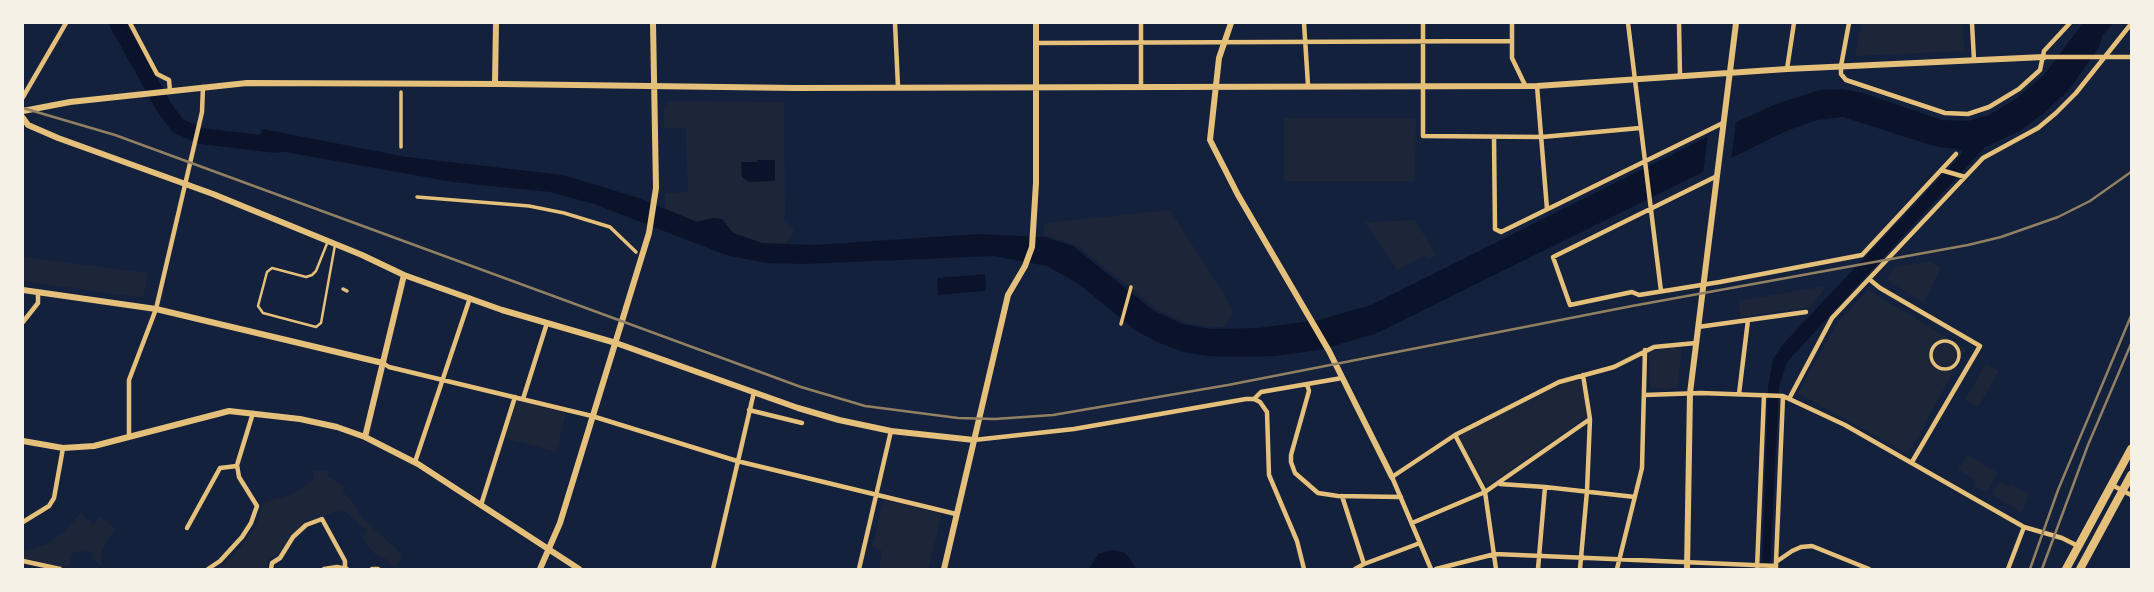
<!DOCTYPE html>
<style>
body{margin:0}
#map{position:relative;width:2154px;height:592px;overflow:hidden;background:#14213d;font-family:Poppins,sans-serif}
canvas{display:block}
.frame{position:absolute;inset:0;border:24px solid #f6f1e7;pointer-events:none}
</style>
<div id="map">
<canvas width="2154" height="592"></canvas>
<div class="frame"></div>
</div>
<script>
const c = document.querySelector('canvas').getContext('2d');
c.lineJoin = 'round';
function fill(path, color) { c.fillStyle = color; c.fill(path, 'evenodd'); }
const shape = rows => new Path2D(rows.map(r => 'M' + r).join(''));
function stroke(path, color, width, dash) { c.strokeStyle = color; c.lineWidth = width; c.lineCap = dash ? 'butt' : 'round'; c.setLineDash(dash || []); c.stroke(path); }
fill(shape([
 [1862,23,1963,23,1964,51,1855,56],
 [671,101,784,102,785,214,783,220,794,230,786,244,762,243,733,233,722,219,713,218,697,222,665,209,665,193,688,192,686,128,664,128,664,107],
 [1284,118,1416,118,1415,181,1284,181],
 [1170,210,1233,309,1226,327,1211,327,1184,322,1158,310,1076,245,1043,235,1045,223],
 [1415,220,1436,255,1428,259,1426,256,1397,270,1365,222],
 [23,257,148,273,143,298,23,281],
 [1930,262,1941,267,1924,303,1887,280,1895,267],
 [1826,286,1811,307,1741,317,1738,301],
 [1868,290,1966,349,1908,454,1798,393,1838,322],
 [1682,347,1677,388,1650,389,1649,351],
 [1986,363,1999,371,1978,407,1965,400],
 [1582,377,1587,416,1487,486,1458,436,1559,384],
 [516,400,566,413,556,452,505,438],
 [1967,455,1998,473,1987,492,1974,486,1976,480,1958,469],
 [313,470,329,471,327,476,344,486,343,492,355,505,363,519,402,554,396,569,386,559,376,555,362,538,367,530,342,509,305,523,290,536,278,555,269,559,267,569,218,569,242,545,256,525,263,503,294,493,314,479],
 [1999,482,2009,487,2012,484,2029,495,2022,513,1992,494],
 [884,500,942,514,928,569,879,568,882,551,872,547],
 [80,513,94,525,100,517,115,528,101,552,102,567,91,557,93,553,85,549,76,553,73,551,69,566,60,567,23,558,23,551,47,544,59,535,62,535]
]), '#1d2539');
fill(shape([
 [2083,23,2113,23,2102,36,2099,47,2069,90,2045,112,2020,131,1985,147,1787,362,1779,387,1770,569,1762,569,1768,387,1773,359,1784,343,1962,154,1962,150,1934,146,1843,117,1818,120,1786,131,1375,334,1319,350,1275,356,1235,357,1207,356,1183,352,1157,342,1135,330,1079,284,1047,266,993,256,805,264,765,263,726,255,594,204,550,192,453,182,257,147,262,129,407,157,563,175,639,198,697,222,713,218,722,219,733,233,762,243,814,245,978,234,1044,237,1073,246,1154,311,1183,324,1210,329,1258,328,1319,320,1371,305,1741,120,1776,104,1820,90,1843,89,1863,93,1942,120,1968,121,1989,115,2017,98,2043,76],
 [758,160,775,160,775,181,749,182,742,177,741,162,757,162],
 [985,274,986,291,938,295,937,278],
 [1111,550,1123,552,1128,556,1136,569,1089,569,1098,554]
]), '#0b132b');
fill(shape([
 [1736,120,1731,162,1703,175,1708,133]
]), '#14213d');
stroke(shape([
 [117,23,164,107,178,126,201,136,277,145]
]), '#0b132b', 16);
stroke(shape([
 [328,241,316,271,312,275,306,277,272,268,267,272,258,306,263,313,316,327,321,323,335,245]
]), '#e5c07b', 2.5);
stroke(shape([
 [401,147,401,92],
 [417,197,529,206,564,213,610,227,636,252],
 [343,289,347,291],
 [1121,324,1131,287],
 '1931 355a14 14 0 1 1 28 0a14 14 0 1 1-28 0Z'
]), '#e5c07b', 3.5);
stroke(shape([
 [130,23,157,74,169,80,170,91],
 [895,23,898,87],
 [1304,23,1308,85],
 [1423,23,1423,136,1542,137,1640,128],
 [1512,23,1512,58,1525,85],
 [1628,23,1661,291],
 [1679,23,1680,76],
 [1849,23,1841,66,1841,74,1846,80,1945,113,1968,114,1989,107,2019,89,2040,70,2044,51,2070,23],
 [1972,23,1974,60],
 [1036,43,1512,41],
 [2044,57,2131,57],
 [1787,69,1794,23],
 [1537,86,1547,209],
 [1141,87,1141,23],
 [23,97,66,23],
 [1494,137,1495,229,1501,232,1723,123],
 [1941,170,1965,177],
 [1717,176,1553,257,1570,305,1632,292,1639,295,1720,282,1862,255,1956,154],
 [1869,279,1880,288,1980,346,1912,462],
 [23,322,38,303,38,292],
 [1698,327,1806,312],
 [383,363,389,367,592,416,737,461,956,514],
 [1307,384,1309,391,1291,455,1291,462,1295,473,1318,493,1338,496,1401,497],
 [1739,394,1748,320],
 [1645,395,1701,393,1783,396,1845,425,2024,527,2062,538,2078,546],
 [523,399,547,323],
 [1254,399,1261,392,1342,378],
 [1789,399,1832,318,1983,158,2038,128,2056,113,2076,93,2131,24],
 [749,410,802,423],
 [1455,435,1485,492,1496,569],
 [129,436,129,380,156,309,202,112,203,87],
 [974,440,1074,429,1246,399,1254,399,1260,402,1267,412,1269,475,1297,541,1304,569],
 [415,462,470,298],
 [1500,484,1545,487,1635,497],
 [2112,485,2131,495],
 [1342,496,1364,564],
 [481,505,515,397],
 [23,522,49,506,54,498,63,448],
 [1412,523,1485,492,1590,419],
 [187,528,220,468,237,466],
 [23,561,60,569],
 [1776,562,1783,396],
 [208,569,220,561,242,537,251,523,257,506,239,477,237,465,253,413],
 [271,569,272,563,280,558,293,537,306,525,322,519,345,561,345,569],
 [324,569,337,567,347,569],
 [372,569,378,569],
 [713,569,754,392],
 [859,569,891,431],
 [1355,569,1364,564,1420,543],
 [1431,569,1392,477,1455,435,1559,382,1614,367,1654,347,1696,343],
 [1436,569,1495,554,1776,566],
 [1538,569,1545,487],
 [1580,569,1587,491,1590,419,1583,375],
 [1617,569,1642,468,1645,350],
 [1757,569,1764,395],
 [1776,569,1776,562,1792,551,1801,547,1812,546,1869,569],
 [2008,569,2024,527]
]), '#e5c07b', 4.5);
stroke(shape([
 [1231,23,1219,58,1210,140,1238,195,1329,351,1392,477],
 [495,83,496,23],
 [23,111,70,102,247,83,502,84,796,88,1537,86,1787,69,2044,57],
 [23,118,28,125,58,138,213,194,362,255,404,275,502,310,616,343,798,408,839,420,891,431,974,440],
 [23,290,156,309,383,363],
 [365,437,404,275],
 [23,441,63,448,94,446,229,411,300,419,337,427,365,437,418,464,579,569],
 [540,569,560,523,649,233,656,188,653,23],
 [944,569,1008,295,1025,266,1032,247,1036,183,1036,23],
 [1687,569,1690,393,1736,23]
]), '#e5c07b', 6);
stroke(shape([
 [2066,569,2131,449],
 [2080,569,2131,475]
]), '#e5c07b', 8);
stroke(shape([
 [23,108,115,135,801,387,865,406,958,418,995,419,1053,415,1228,385,1632,306,1968,245,2001,237,2058,217,2090,201,2131,172],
 [2030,569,2058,490,2131,316],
 [2042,569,2088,445,2131,344]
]), '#918062', 2.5);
</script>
